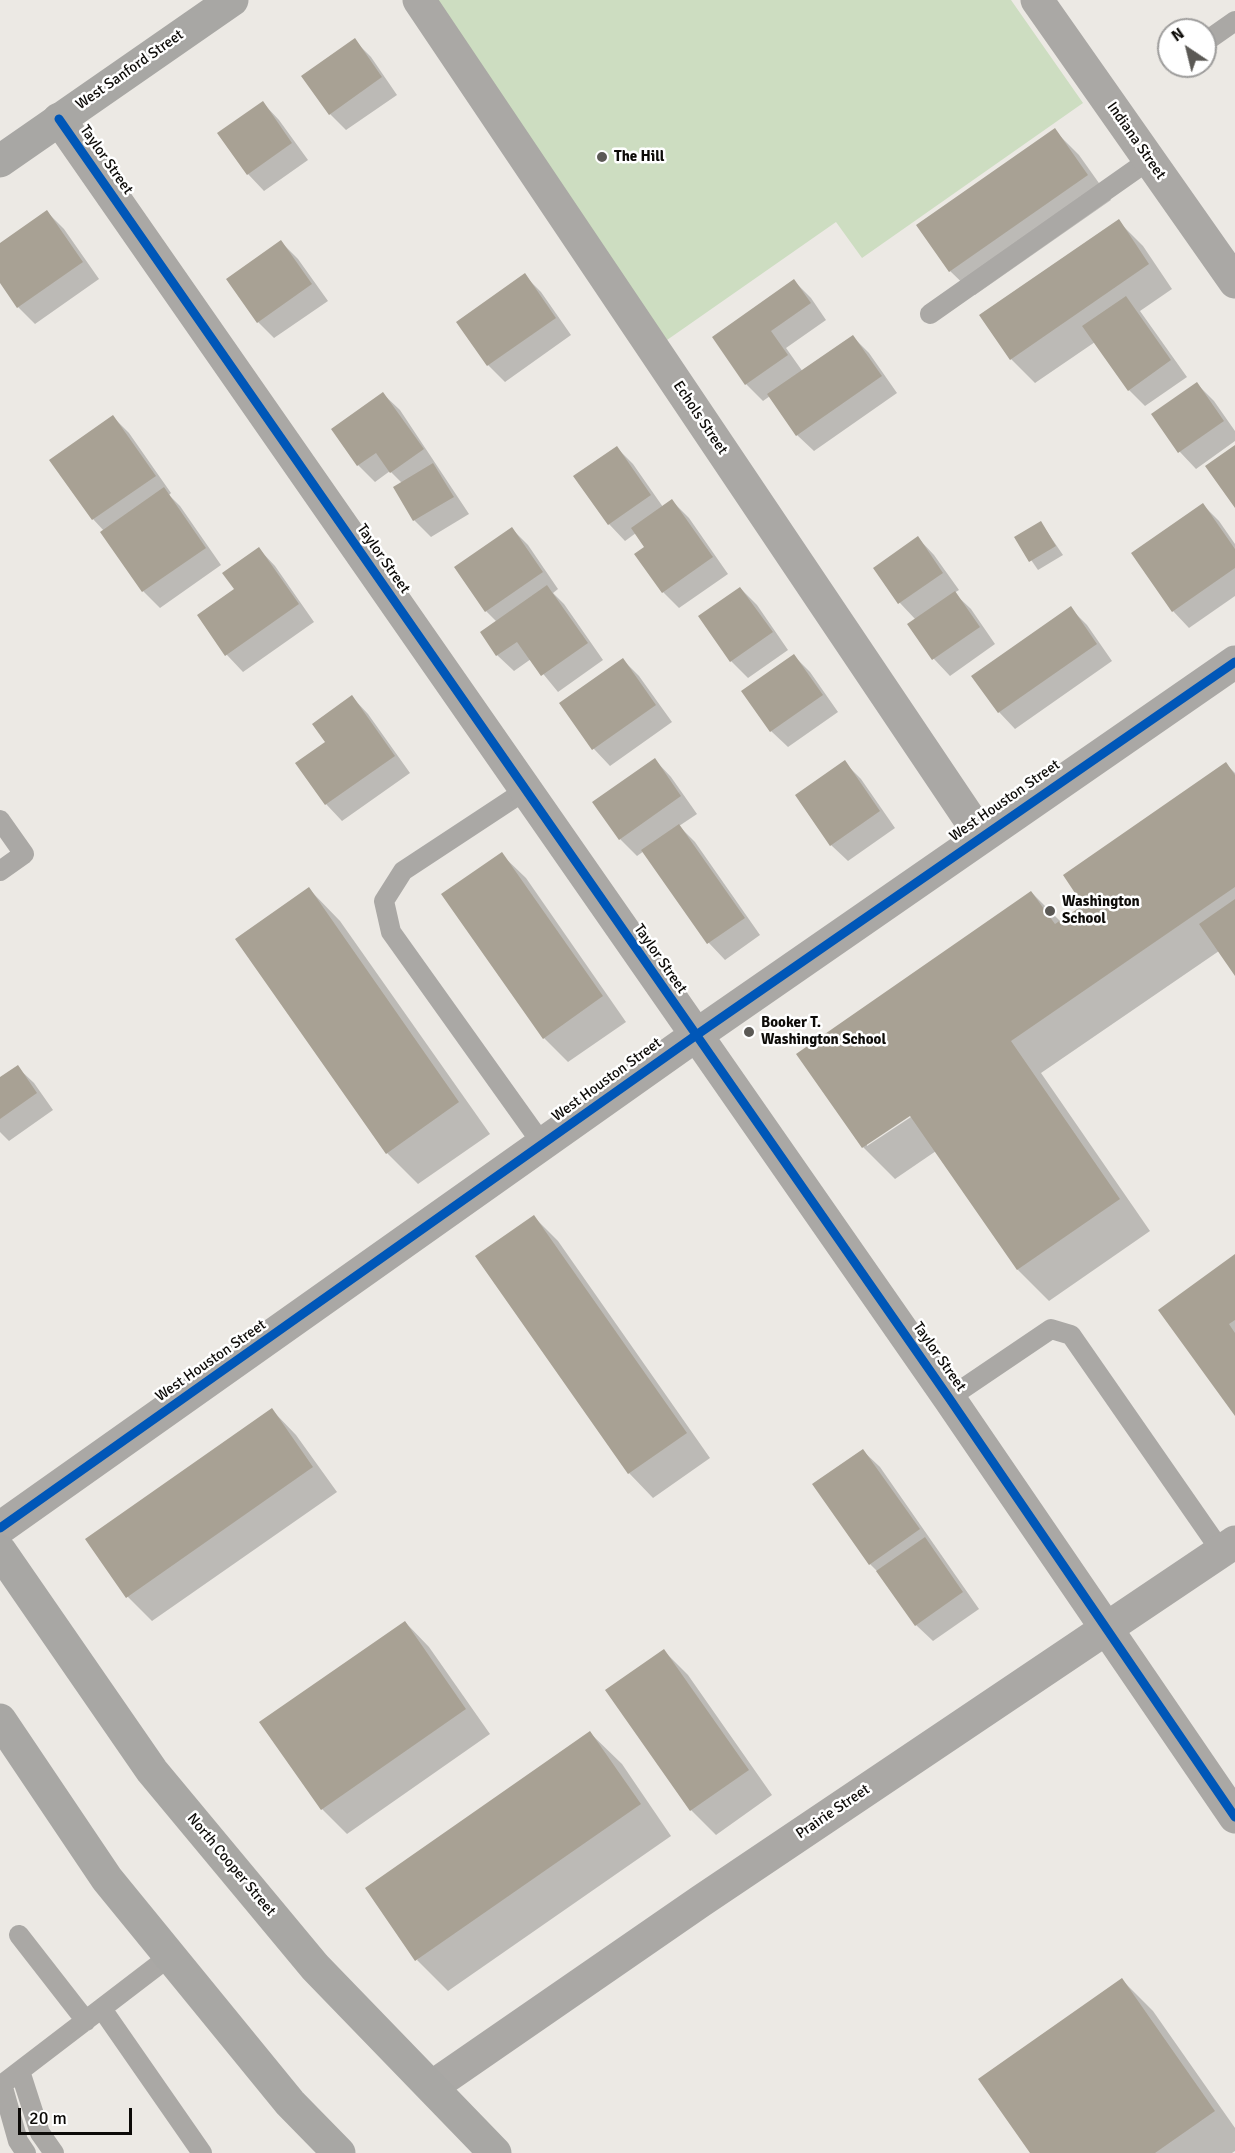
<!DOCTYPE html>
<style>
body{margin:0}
#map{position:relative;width:1235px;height:2153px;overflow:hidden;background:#ece9e4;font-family:Signika,sans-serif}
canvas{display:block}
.north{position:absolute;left:1157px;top:18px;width:60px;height:60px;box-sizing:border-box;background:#fff;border:2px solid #9e9d9c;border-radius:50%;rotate:325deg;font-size:16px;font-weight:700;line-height:24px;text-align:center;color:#0d0b08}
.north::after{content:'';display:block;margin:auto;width:21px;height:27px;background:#5b5955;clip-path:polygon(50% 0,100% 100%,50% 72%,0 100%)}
.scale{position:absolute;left:18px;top:2108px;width:114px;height:27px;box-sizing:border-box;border:3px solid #0d0b08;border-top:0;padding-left:8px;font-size:18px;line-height:21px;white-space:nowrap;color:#0d0b08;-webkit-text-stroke:4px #fff;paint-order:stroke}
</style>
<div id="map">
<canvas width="1235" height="2153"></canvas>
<div class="north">N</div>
<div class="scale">20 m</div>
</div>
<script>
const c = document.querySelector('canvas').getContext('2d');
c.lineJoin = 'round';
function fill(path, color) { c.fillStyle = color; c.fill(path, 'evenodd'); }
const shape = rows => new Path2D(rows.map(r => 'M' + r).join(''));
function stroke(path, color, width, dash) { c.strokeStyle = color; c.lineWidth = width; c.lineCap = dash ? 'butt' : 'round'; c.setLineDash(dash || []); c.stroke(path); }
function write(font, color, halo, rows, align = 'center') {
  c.font = font + ' Signika,sans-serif'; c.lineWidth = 5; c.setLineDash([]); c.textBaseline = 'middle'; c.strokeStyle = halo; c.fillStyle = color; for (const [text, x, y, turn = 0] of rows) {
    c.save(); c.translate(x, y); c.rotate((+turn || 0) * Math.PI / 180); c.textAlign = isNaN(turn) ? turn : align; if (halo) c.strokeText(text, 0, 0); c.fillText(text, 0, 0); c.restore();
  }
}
fill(shape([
 [431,0,1011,0,1083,103,862,258,836,222,667,340]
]), '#cdddc1');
fill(shape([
 [354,40,371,57,397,95,346,130,330,114],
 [263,103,279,120,308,160,264,191,248,174],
 [1054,130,1079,155,1111,200,975,295,950,271],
 [47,212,64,229,99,279,35,324,18,307,0,281,0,245],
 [1118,221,1143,246,1172,289,1140,311,1187,377,1145,406,1129,390,1095,342,1035,383,1011,359],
 [281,242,298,259,328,301,274,338,258,322],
 [524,275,541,292,571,335,505,382,488,365,458,322],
 [794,281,811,298,826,320,786,348,803,372,853,337,869,353,897,393,814,451,797,435,770,396,763,401,746,384,714,338],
 [1197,384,1214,401,1235,431,1235,441,1196,469,1180,452,1154,415],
 [383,394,400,410,469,514,431,537,414,520,395,487,402,483,390,471,375,482,358,465],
 [113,417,129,433,171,493,169,495,180,506,221,565,160,608,143,591,102,532,104,531,93,519,51,460],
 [617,448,633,464,663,507,672,501,689,518,728,574,679,608,663,592,646,547,636,533,625,541,609,524],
 [1203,505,1219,521,1235,544,1235,596,1189,628,1173,611],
 [1041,523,1063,555,1038,570,1016,538],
 [512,529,528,545,558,589,553,593,564,604,603,660,558,692,531,659,514,671,497,655,497,622,486,611],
 [918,538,934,555,959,590,954,593,971,609,995,644,950,676,934,659,909,625,916,620,900,603,875,568],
 [259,549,275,566,314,622,243,672,227,655,199,616,236,590],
 [740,588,757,605,788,650,748,678,731,661],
 [1070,608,1087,625,1112,661,1015,729,999,712],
 [794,656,810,672,838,712,788,747,771,731],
 [623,660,639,676,672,722,610,766,594,749,561,703],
 [352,697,368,714,410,773,342,821,326,804,297,764,327,743],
 [655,760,671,777,697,814,679,826,695,842,760,935,725,960,709,943,644,851,637,856,620,839],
 [844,762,861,779,895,828,848,861,831,845],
 [1226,764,1235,773,1235,973,1219,951,1041,1073,1150,1231,1049,1301,1018,1270,936,1151,895,1179,863,1147,1031,892,1061,922,1085,905],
 [915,1110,917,1113,867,1146,867,1143],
 [501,854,526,878,626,1022,568,1062,544,1038],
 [309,889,340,921,490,1134,418,1184,387,1153],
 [17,1067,34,1083,53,1110,9,1141,0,1132,0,1079],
 [534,1217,558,1241,710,1458,653,1498,629,1473,477,1256],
 [1235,1256,1235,1413,1160,1310],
 [272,1410,296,1435,337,1492,152,1621,128,1597,87,1539],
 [863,1451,880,1467,979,1609,933,1641,916,1625,881,1575,870,1564],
 [405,1622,429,1647,490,1734,347,1834,322,1809,262,1723],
 [664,1651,688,1675,772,1795,716,1835,691,1810,607,1690],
 [590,1733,622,1764,671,1836,448,1991,417,1960],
 [1122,1980,1153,2011,1235,2128,1235,2151,1232,2153,1032,2153]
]), '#0003');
fill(shape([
 [355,38,382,77,329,115,301,76],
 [263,101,292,143,247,175,217,133],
 [1055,128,1088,175,949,272,916,225],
 [47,210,83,262,17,308,0,283,0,243],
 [1119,219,1149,264,1010,360,979,315],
 [281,240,312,284,257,323,226,279],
 [525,273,556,318,487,366,456,322],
 [794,279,811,303,771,331,788,355,745,385,712,337],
 [1126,296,1171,360,1128,391,1082,326],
 [853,335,882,376,796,436,767,394],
 [1197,382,1224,421,1178,453,1151,414],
 [383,392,424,449,390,473,376,453,357,466,331,429],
 [113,415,156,476,92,520,49,460],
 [1235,445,1235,508,1205,466],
 [617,446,651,495,608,525,573,476],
 [433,463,454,497,413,521,393,487],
 [164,487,206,548,142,592,100,532],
 [672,499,713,557,662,593,634,554,644,547,631,528],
 [1203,503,1235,549,1235,568,1172,612,1131,553],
 [1041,521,1056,546,1029,562,1014,537],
 [512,527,543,572,485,612,454,567],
 [918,536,943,573,898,604,873,568],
 [259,547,299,604,225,656,197,615,234,589,222,573],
 [547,585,588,643,541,676,517,642,496,656,480,632],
 [740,587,773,632,730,662,698,616],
 [955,591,980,627,932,660,907,624],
 [1071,606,1097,644,998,713,971,676],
 [794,654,823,695,770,732,741,691],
 [623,658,656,705,592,750,559,703],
 [352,695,395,756,325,805,295,763,325,742,312,724],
 [655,758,681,796,619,840,592,802],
 [845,760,880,811,830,846,795,795],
 [1226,762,1235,775,1235,887,1011,1041,1120,1199,1017,1270,910,1116,862,1148,796,1054,1031,891,1055,924,1083,905,1063,875],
 [679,824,745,918,707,944,641,850],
 [502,852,603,996,543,1039,441,894],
 [309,887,459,1102,386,1154,235,939],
 [1235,899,1235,976,1199,924],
 [18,1065,37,1093,0,1119,0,1077],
 [534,1215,687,1433,628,1474,475,1256],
 [1235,1254,1235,1320,1229,1324,1235,1333,1235,1416,1158,1310],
 [272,1408,313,1467,126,1598,85,1539],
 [863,1449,920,1529,869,1565,812,1484],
 [925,1537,963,1592,915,1626,876,1571],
 [405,1621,466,1709,321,1810,259,1722],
 [664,1649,749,1770,690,1811,605,1690],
 [590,1731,641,1804,415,1961,365,1888],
 [1122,1978,1215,2111,1155,2153,1030,2153,978,2079]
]), '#a8a194');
stroke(shape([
 [1205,42,1235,21],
 [930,314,1149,160],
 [526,790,403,871,384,901,391,932,543,1145],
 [0,820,24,854,0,871],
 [949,1398,1051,1329,1071,1335,1221,1551],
 [19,1935,86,2021],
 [102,2009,202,2153],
 [20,2071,40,2133,54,2153],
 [2,2084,18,2141,26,2153],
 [0,2086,170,1956]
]), '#aaa8a5', 20);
stroke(shape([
 [419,0,981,836],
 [1037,0,1235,282],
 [59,119,949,1398,1235,1817],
 [0,1528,695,1036,1235,662],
 [433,2086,701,1901,1235,1542]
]), '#aaa8a5', 33);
stroke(shape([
 [0,161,232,0],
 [0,1551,152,1771,315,1967,495,2153],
 [0,1720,107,1879,290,2103,339,2153]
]), '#a8a7a4', 33);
stroke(shape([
 [59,119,949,1398,1235,1817],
 [0,1528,695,1036,1235,662]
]), '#0057b8', 9);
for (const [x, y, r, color] of [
 [602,157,6,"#5b5955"],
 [1050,911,6,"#5b5955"],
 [749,1032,6,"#5b5955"]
]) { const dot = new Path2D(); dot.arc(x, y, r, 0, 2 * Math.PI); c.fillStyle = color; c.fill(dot); stroke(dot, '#fff', 2); }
write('15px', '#0d0b08', '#fff', [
 ["West Sanford Street",130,70,-35],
 ["Indiana Street",1136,141,55],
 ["Taylor Street",106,160,55],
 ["Echols Street",700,418,56],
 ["Taylor Street",383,559,55],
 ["West Houston Street",1005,801,-35],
 ["Taylor Street",660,959,55],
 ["West Houston Street",607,1080,-36],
 ["Taylor Street",939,1357,55],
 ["West Houston Street",211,1361,-35],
 ["Prairie Street",833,1812,-34],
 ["North Cooper Street",231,1865,50]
]);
write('bold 15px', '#0d0b08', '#fff', [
 ["The Hill",614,157],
 ["Washington",1062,902],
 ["School",1062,919],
 ["Booker T.",761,1023],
 ["Washington School",761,1040]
], 'left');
</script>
